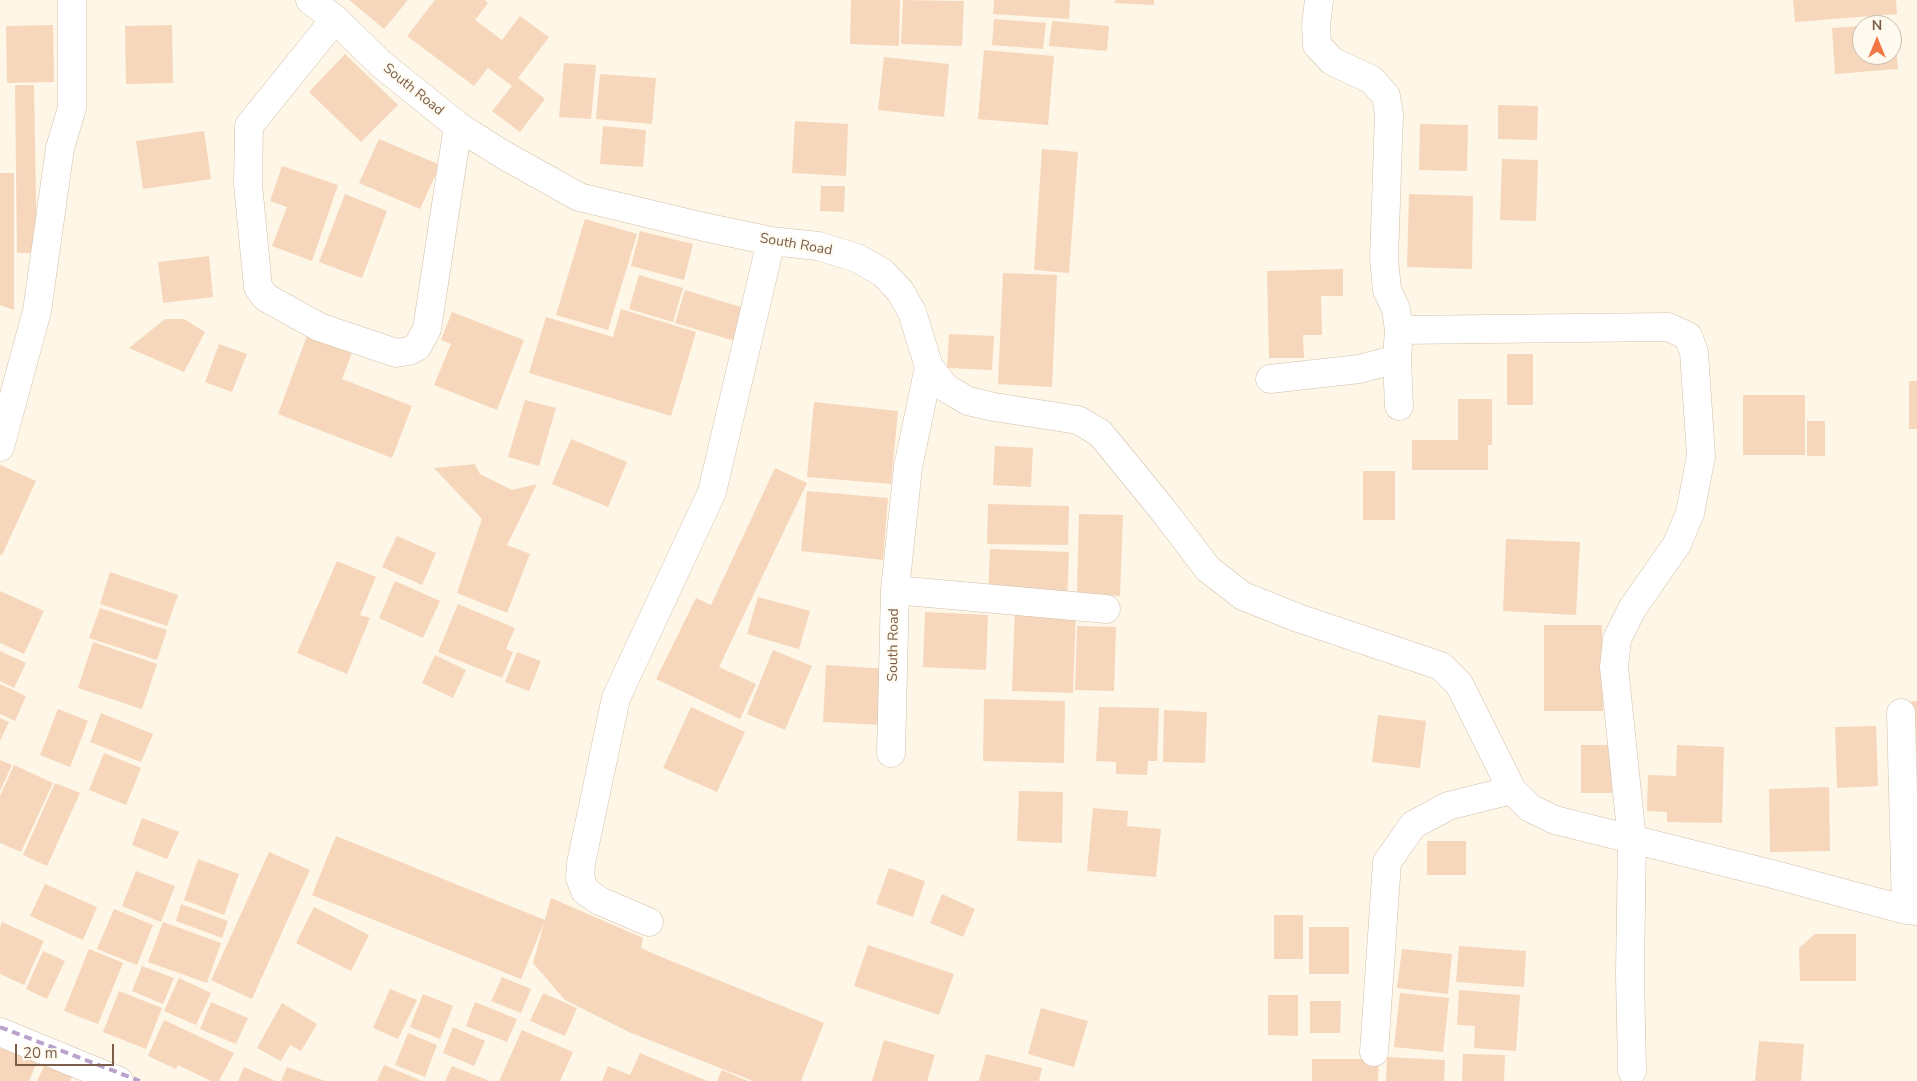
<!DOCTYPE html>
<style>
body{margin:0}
#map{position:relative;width:1917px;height:1081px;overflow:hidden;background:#fef6e7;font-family:"Nunito Sans",sans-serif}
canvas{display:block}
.north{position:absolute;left:1852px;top:15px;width:50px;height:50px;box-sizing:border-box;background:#fffaef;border:1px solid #cabbac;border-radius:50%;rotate:0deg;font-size:14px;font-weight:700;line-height:20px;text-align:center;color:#7b5d48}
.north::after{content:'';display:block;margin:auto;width:18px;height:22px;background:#f27542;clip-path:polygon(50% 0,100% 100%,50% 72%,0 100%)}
.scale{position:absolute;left:15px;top:1044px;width:99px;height:22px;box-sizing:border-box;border:2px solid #7b5d48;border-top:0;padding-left:6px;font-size:15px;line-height:18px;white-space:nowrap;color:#7b5d48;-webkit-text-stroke:4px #fffaef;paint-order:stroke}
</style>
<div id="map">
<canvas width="1917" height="1081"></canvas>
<div class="north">N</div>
<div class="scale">20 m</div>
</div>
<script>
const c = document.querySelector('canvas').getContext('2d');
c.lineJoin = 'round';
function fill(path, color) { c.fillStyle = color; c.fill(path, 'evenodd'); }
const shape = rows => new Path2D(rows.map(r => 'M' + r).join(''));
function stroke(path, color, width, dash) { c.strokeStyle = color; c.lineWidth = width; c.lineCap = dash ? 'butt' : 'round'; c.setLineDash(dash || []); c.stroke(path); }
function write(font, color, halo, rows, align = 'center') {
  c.font = font + ' "Nunito Sans",sans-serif'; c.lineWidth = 4; c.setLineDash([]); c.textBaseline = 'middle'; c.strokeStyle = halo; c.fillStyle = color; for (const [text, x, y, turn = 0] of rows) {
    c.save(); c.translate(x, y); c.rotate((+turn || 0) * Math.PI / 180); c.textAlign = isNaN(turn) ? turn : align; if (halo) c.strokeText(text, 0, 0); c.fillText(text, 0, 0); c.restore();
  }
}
fill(shape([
 [349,0,408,0,384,29],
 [435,0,485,0,488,3,475,20,502,40,520,16,549,37,518,78,545,99,520,132,492,111,512,86,488,68,474,86,407,36],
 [851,0,900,0,899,46,850,44],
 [903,0,964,1,962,46,901,44],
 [994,0,1070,0,1069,19,993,14],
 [1115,0,1154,0,1154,5,1115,3],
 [1793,0,1896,0,1897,14,1795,22],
 [994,19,1046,23,1043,49,992,45],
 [1052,21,1109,26,1107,51,1049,46],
 [1894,23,1898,69,1835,74,1832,28,1862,26,1862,55,1892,55,1892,24],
 [53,25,54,82,7,83,6,26],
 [172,25,173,83,126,84,125,26],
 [984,50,1054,56,1048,125,978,119],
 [345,54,398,105,361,142,309,92],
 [884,57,949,64,944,117,878,110],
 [564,63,596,65,591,119,559,117],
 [600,74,656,78,652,124,596,119],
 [15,85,34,85,37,253,17,253],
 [1498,105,1538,106,1537,140,1498,139],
 [795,121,848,124,846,176,792,173],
 [1420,124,1468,125,1467,171,1419,170],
 [603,126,646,130,643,167,600,164],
 [204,131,211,179,143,189,136,141],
 [379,139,440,165,420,209,359,183],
 [1042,149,1078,152,1069,273,1034,270],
 [1502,159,1538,160,1536,221,1500,220],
 [282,166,338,185,312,261,272,246,287,207,270,201],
 [0,173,14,173,14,310,0,305],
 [821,186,845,186,844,212,820,211],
 [345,194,387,211,362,278,319,262],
 [1409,194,1473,196,1472,269,1407,267],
 [585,219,637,234,608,330,556,315],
 [640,231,693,244,684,280,631,266],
 [209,256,213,297,163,303,158,262],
 [1343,269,1343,296,1321,296,1322,335,1303,335,1304,358,1269,358,1267,271],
 [1003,273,1057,275,1052,387,998,384],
 [639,275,683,288,673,322,629,309],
 [685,290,744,308,735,341,675,323],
 [621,309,696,332,671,416,529,373,546,317,613,337],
 [452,312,524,340,497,410,434,385,451,344,441,340],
 [165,319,184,319,205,332,184,372,129,348],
 [308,333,353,350,342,379,412,406,392,458,278,414],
 [949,334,994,336,992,370,947,368],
 [219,344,247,354,232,392,205,382],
 [1507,354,1533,354,1533,405,1507,405],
 [1909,381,1917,381,1917,429,1909,429],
 [1743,395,1805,395,1805,455,1743,455],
 [1458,399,1492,399,1492,445,1488,445,1488,470,1412,470,1412,440,1458,440],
 [525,400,556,408,539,466,508,457],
 [814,402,898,411,891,484,807,477],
 [1807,421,1825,421,1825,456,1807,456],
 [571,439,627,462,608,507,552,484],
 [995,446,1033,448,1031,487,993,485],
 [475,464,480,474,512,490,537,484,507,545,530,554,507,613,457,593,482,519,434,468],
 [0,465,36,481,2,555,0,554],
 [775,468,807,483,719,667,756,684,740,719,656,679,696,598,711,605],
 [1363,471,1395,471,1395,520,1363,520],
 [807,491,888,498,883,560,801,551],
 [988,504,1069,506,1068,545,987,544],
 [1079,514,1123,515,1120,596,1077,594],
 [397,536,436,553,422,585,382,567],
 [1506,539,1580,542,1576,615,1503,611],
 [990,549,1069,552,1067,602,988,599],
 [337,561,376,577,360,615,370,618,347,674,297,653],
 [110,572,178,595,167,626,100,604],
 [395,581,440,601,423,638,379,618],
 [0,591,44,611,24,654,0,643],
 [758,597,810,611,799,649,747,634],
 [458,604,515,628,506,649,513,652,502,678,438,652],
 [1015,607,1076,609,1073,693,1012,691],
 [100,608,167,630,157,660,89,638],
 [925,612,988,615,986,670,923,667],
 [1544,625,1602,625,1603,711,1544,711],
 [1077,626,1116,627,1114,691,1075,690],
 [93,642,157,664,142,709,78,688],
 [773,650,812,666,785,730,747,714],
 [0,651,26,663,14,688,0,681],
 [517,652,541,661,529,691,505,682],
 [435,655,466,670,453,698,422,683],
 [826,665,887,669,884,725,823,722],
 [0,684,26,696,15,721,0,714],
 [984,699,1065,701,1064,763,983,761],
 [1917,701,1917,754,1910,755,1906,702],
 [691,707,745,732,717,792,663,768],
 [1099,707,1159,708,1157,761,1148,761,1147,775,1116,774,1116,762,1096,761],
 [58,709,88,721,70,767,40,755],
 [1164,710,1207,712,1205,763,1163,762],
 [101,713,153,734,141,762,90,742],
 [1378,715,1426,721,1420,768,1372,762],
 [0,718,9,722,0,741],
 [1876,726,1878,786,1837,788,1835,727],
 [1581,745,1611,745,1612,793,1581,793],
 [1677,745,1724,747,1722,823,1667,822,1667,812,1647,811,1648,775,1676,776],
 [104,753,141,768,126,805,89,790],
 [0,760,12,765,0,791],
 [14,765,53,783,21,852,0,843,0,796],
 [55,783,80,793,47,866,23,855],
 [1829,787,1830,851,1770,852,1769,789],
 [1019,791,1063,792,1062,843,1017,841],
 [1093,808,1128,811,1127,826,1161,829,1156,877,1087,871],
 [142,818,179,832,167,859,132,845],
 [336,836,545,920,521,979,312,895],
 [1427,841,1466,841,1466,875,1427,875],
 [269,852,310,870,252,999,211,980],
 [198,859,239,874,224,915,184,900],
 [889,868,925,881,913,917,876,904],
 [136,871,175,886,161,922,122,906],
 [45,884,97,907,83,940,30,916],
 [942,894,975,909,963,937,930,923],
 [551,898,643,938,641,948,659,956,824,1023,801,1081,753,1081,629,1032,565,1000,533,963],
 [181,904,228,921,222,938,176,921],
 [314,907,369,935,351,971,296,943],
 [114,909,153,925,137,965,97,949],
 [1274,915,1303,915,1303,959,1274,959],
 [2,922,44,941,24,985,0,974,0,928],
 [163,922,221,943,207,983,148,962],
 [1309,927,1349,927,1349,974,1309,974],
 [1815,934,1856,934,1856,981,1800,981,1799,948],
 [868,945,954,974,939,1015,854,986],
 [1459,946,1526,951,1524,987,1456,982],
 [89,949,123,963,98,1024,64,1011],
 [1402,949,1452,954,1448,994,1397,988],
 [43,951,65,961,47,999,26,989],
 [142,966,174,978,163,1004,132,991],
 [502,977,531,989,521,1013,491,1001],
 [179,978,211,993,196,1025,164,1011],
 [390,989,417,1000,398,1039,373,1028],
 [1459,990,1520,995,1516,1051,1474,1048,1475,1026,1457,1025],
 [119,991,162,1008,146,1049,103,1032],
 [543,993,577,1008,565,1036,530,1021],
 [1400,993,1449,998,1443,1052,1394,1047],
 [423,994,453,1006,440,1039,410,1027],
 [1268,995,1298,995,1298,1036,1268,1035],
 [1310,1001,1341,1001,1340,1033,1310,1033],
 [211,1002,248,1018,236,1044,200,1029],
 [475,1002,517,1019,507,1042,466,1026],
 [282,1003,317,1024,301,1051,290,1045,281,1061,257,1048],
 [1041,1008,1088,1021,1074,1067,1028,1054],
 [164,1020,234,1053,219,1081,211,1081,178,1065,176,1069,148,1056],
 [453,1027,485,1041,474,1066,443,1053],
 [522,1030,573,1052,560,1081,499,1081],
 [408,1033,437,1045,425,1077,395,1065],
 [884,1040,935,1055,927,1081,872,1081],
 [1759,1041,1804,1044,1801,1081,1755,1081],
 [0,1046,42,1051,29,1081,0,1081],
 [640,1053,683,1071,708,1081,602,1081,608,1066,630,1075],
 [50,1054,77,1066,70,1081,37,1081],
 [986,1054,1042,1068,1039,1081,979,1081],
 [1463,1054,1505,1055,1504,1081,1462,1081],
 [1387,1057,1445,1060,1444,1081,1386,1081],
 [1312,1059,1379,1059,1378,1081,1312,1081],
 [384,1065,422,1081,377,1081],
 [452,1066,490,1081,445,1081],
 [244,1067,276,1081,238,1081],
 [287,1067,325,1081,281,1081],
 [722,1070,748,1081,717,1081]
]), '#f6d7bc');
const minor = shape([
 [310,0,335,19,381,64,458,126,502,154,579,197,704,227,771,241,818,246,857,258,883,273,900,291,912,312,929,367,908,467,895,590,891,753],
 [1319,0,1316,25,1317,45,1332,61,1372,80,1386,96,1389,114,1384,259,1387,290,1396,309,1399,330,1397,359,1399,406],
 [335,19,249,126,248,184,258,287,265,297,319,327,396,353,409,351,417,347,427,329,458,126],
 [1399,330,1668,327,1688,336,1694,352,1701,456,1690,513,1677,544,1632,609,1617,639,1614,667,1632,840,1630,975,1632,1071],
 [929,367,946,388,968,401,994,407,1078,420,1100,433,1163,510,1208,569,1243,596,1298,618,1441,666,1459,684,1512,790,1530,808,1555,820,1776,875,1906,910,1917,911],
 [1270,379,1359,369,1397,359],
 [0,447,37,311,60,148,72,108,72,0],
 [895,590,1106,609],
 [1901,713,1906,910],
 [649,922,600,901,585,891,580,878,581,863,616,698,712,492,771,241],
 [0,1032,119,1081],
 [1374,1052,1387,862,1413,825,1448,806,1512,790]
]);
stroke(minor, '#d2bfab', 29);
stroke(minor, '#fff', 28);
stroke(shape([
 [0,1027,140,1081]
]), '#baa3ca', 4, [8, 5]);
write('14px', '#7b5d48', '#fffaef', [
 ["South Road",413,90,39],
 ["South Road",796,245,10],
 ["South Road",894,645,-89]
]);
</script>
